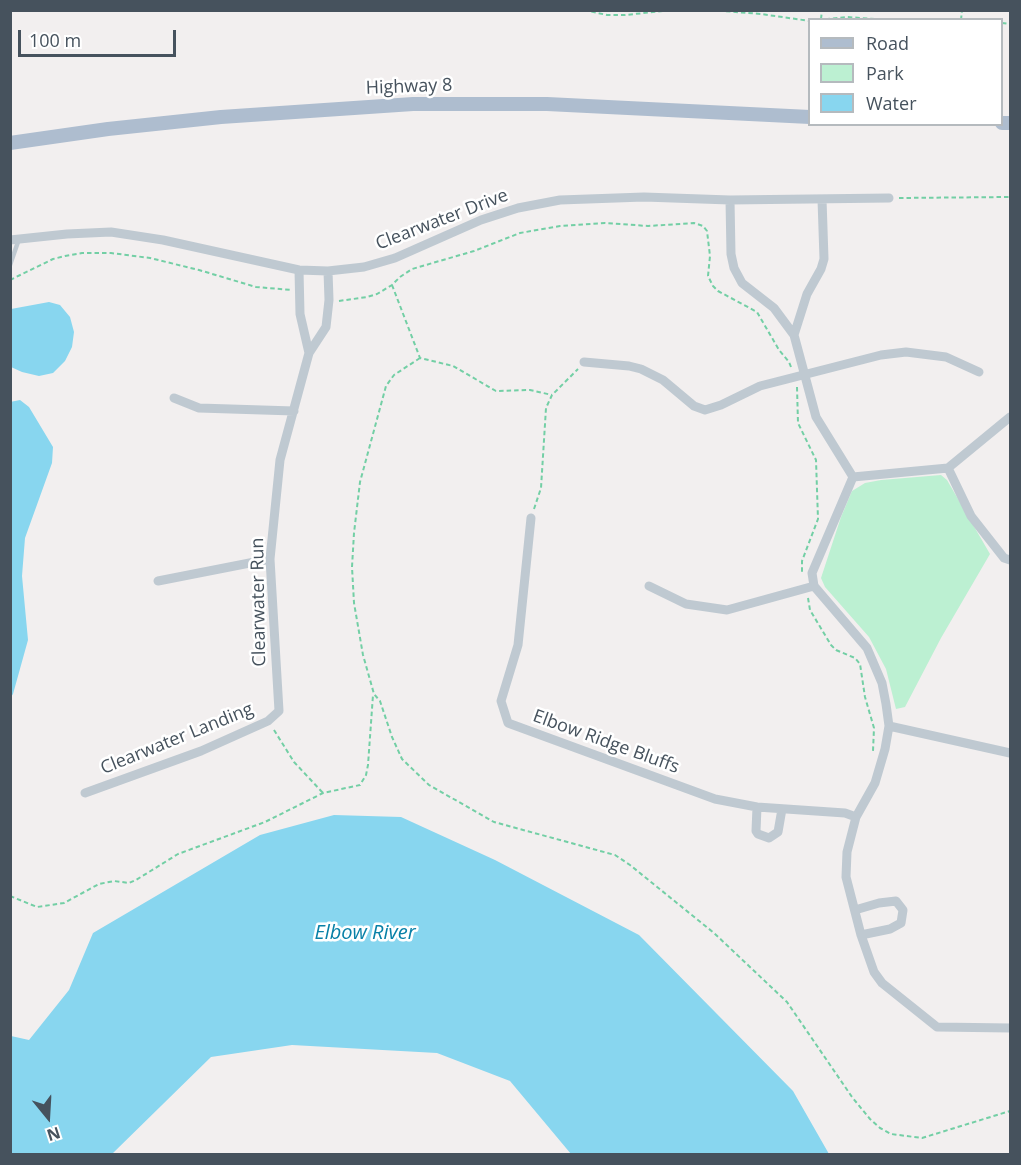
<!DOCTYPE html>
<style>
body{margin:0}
#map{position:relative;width:1021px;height:1165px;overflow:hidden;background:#f2efef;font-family:"Open Sans",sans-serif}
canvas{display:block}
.frame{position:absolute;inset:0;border:12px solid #46525d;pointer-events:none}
.legend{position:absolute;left:808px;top:18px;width:195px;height:108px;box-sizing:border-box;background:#fff;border:2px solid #b5babe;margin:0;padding:8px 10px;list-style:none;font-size:18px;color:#46525d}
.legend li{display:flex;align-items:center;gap:12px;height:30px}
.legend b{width:30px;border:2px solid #b5babe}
.north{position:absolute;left:18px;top:1087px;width:60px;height:60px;-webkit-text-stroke:4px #fff;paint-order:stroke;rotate:162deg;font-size:16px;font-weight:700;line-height:24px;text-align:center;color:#46525d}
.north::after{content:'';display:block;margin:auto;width:21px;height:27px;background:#46525d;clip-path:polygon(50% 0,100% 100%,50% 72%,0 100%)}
.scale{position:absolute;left:18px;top:30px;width:158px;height:27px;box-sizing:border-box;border:3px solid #46525d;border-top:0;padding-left:8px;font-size:18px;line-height:21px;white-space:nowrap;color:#46525d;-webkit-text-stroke:4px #fff;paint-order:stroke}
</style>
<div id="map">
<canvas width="1021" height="1165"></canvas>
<div class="frame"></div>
<ul class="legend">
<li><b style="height:8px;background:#aebdcf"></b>Road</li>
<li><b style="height:16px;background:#bcf0d2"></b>Park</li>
<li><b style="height:16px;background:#88d6ef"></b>Water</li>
</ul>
<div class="north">N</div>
<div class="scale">100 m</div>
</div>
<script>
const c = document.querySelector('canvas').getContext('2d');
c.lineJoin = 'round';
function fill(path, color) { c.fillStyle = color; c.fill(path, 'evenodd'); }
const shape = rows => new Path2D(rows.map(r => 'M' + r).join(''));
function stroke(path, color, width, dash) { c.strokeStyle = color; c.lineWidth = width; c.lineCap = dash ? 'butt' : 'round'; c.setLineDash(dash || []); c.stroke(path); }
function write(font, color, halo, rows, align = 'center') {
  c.font = font + ' "Open Sans",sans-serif'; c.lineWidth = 5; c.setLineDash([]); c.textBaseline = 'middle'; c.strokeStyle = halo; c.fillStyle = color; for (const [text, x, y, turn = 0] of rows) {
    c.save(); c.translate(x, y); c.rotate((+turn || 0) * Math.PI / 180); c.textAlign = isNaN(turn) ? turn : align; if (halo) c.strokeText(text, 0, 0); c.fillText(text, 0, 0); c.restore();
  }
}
fill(shape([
 [941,475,947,480,990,554,941,638,905,707,896,709,886,669,869,637,825,587,821,578,841,517,852,491,865,483,881,480]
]), '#bcf0d2');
fill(shape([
 [49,302,60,305,70,317,74,332,72,347,65,361,53,373,39,376,22,372,11,367,11,309],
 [20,400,29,407,53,447,52,463,25,538,22,576,28,640,13,694,11,697,10,402],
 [334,815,401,817,495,860,639,935,793,1091,829,1154,571,1154,510,1081,437,1053,292,1045,211,1057,112,1154,11,1154,11,1036,29,1040,69,990,93,933,260,835]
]), '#88d6ef');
stroke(shape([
 [584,10,607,15,625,15,673,10],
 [711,10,761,14,810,21],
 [821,19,822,10],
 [818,20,847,17,888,20],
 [961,20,962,10],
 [1002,23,1010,24],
 [899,198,1010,197],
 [10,280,53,259,65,256,82,253,111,253,150,258,199,270,256,287,292,290],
 [392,285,420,358,453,366,496,391,530,390,552,395],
 [339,301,367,297,377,294,392,285,400,277,412,269,474,251,520,233,560,226,605,223,648,226,694,223,703,226,707,231,710,256,708,276,713,286,718,291,757,312,779,350,789,362,791,367],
 [420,358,394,375,386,386,360,482,354,533,352,567,354,603,363,655,374,694,380,701,392,737,402,759,429,785,494,822,615,855,630,865,714,933,787,1002,852,1097,870,1119,880,1128,891,1134,922,1138,1010,1111],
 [797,387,798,423,816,460,818,519,802,561,802,572],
 [534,509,541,488,546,408,552,395,578,369],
 [808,598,810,610,831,645,836,650,855,658,860,664,865,697,874,728,873,751],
 [274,730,294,762,323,793],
 [10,896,37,907,64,903,99,884,114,881,129,883,136,880,178,854,265,822,323,793,360,785,366,775,368,765,373,695]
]), '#73cfa5', 2, [4.5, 3]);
stroke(shape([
 [10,265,19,239]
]), '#bfc9d1', 4.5);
stroke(shape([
 [730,200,731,254,734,268,742,283,774,308,794,335,816,417,853,477],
 [10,240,67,234,111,232,163,240,299,270,328,271,364,267,395,258,481,220,518,208,560,200,644,197,730,200,889,198],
 [299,270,300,314,309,353],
 [794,335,807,294,821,269,824,259,822,199],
 [584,362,629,366,641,369,663,380,694,406,705,410,721,405,760,386,881,355,906,352,946,357,979,372],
 [174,398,199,408,294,411],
 [948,468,971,516,1004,558,1010,560],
 [853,477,812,573,814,586,867,648,882,683,886,704,889,726,885,749,875,783,856,817,847,852,846,877,861,935,874,972,882,983,937,1027,1010,1028],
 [853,477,948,468,1010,417],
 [531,518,518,645,501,701,508,723,715,799,757,807,845,813,856,817],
 [158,581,270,559],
 [649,586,686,604,727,610,814,586],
 [889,726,1010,753],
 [85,793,201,751,268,721,279,711,270,559,280,460,309,353,326,327,329,300,328,271],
 [757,807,756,831,758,834,769,838,778,832,782,809],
 [855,910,879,903,896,901,903,910,901,923,890,929,861,935]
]), '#bfc9d1', 9);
stroke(shape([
 [1002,123,1010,123],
 [10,143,108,129,221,117,413,104,547,104,810,117]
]), '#aebdcf', 14);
write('18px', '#46525d', '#fff', [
 ["Highway 8",409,87,-2],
 ["Clearwater Drive",442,220,-21],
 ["Clearwater Run",259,602,-91],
 ["Clearwater Landing",177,739,-22],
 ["Elbow Ridge Bluffs",606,742,20]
]);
write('italic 20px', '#0880a7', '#fff', [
 ["Elbow River",365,933]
]);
</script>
